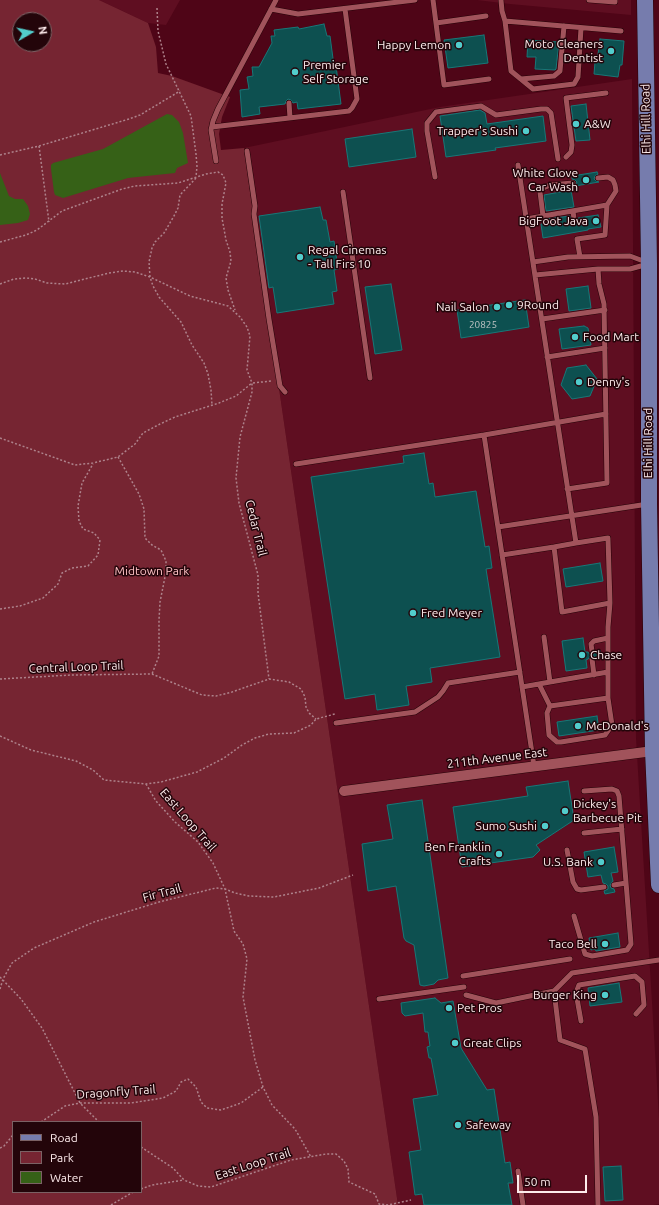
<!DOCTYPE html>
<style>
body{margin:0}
#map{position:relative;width:659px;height:1205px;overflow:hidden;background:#4f0517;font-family:Ubuntu,sans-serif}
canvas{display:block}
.legend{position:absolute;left:12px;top:1121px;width:130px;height:72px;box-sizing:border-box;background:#23050a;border:1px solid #7b6164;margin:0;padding:5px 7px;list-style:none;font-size:12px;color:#feebec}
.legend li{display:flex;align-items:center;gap:8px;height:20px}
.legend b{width:20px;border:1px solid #7b6164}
.north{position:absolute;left:12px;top:12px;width:40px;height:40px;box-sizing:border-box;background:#23050a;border:1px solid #7b6164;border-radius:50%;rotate:81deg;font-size:11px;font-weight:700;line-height:16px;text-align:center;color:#feebec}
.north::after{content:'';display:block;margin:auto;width:14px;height:18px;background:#52cdcc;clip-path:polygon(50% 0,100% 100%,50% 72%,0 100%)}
.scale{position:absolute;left:517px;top:1175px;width:70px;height:18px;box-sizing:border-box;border:2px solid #feebec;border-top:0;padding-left:5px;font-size:12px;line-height:14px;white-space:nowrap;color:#feebec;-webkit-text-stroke:3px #23050a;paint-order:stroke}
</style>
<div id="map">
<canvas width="659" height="1205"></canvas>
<ul class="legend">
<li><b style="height:5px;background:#767cad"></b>Road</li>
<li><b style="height:11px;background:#762532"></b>Park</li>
<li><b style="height:11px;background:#366117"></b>Water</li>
</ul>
<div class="north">N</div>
<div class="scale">50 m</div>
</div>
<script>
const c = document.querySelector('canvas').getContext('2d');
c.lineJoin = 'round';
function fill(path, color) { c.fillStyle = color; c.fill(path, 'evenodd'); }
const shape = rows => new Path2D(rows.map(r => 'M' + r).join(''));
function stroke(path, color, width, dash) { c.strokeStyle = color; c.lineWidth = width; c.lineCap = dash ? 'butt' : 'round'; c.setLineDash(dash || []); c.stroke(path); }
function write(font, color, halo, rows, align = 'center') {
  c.font = font + ' Ubuntu,sans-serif'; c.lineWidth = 3; c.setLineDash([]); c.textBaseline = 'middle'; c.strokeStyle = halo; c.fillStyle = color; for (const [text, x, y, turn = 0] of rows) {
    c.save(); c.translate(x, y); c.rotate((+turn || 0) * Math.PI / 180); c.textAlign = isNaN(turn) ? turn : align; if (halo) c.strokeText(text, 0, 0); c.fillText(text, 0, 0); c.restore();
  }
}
fill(shape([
 [99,0,180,0,166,25,148,23],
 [477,0,631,0,631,15,510,4],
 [632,79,636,738,659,1118,659,1204,653,1205,398,1205,244,148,440,107]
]), '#5f0e21');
fill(shape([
 [0,0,99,0,148,23,156,47,158,73,172,76,230,97,222,117,219,134,221,150,244,148,398,1205,0,1205],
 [20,20,44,20,44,44,20,44],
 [13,1122,141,1122,141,1192,13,1192]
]), '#762532');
fill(shape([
 [167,114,172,115,179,122,183,133,188,163,177,168,175,173,128,178,63,198,55,195,54,192,51,169,51,165,53,163,103,149],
 [0,173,9,196,15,199,23,199,28,206,30,214,28,220,18,223,0,225]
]), '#366117');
const building = shape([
 [324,24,327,36,330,36,334,66,336,66,341,104,298,109,297,102,293,103,291,100,288,99,286,101,285,104,259,107,260,114,242,117,240,90,249,89,247,77,253,76,252,67,259,67,272,43,271,36,275,36,274,30,298,27,299,29,324,24],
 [484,35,488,63,448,68,444,40,484,35],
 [600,39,624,41,622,65,620,65,618,77,594,74,595,62,597,62,600,39],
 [528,40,559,42,556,69,555,70,535,69,536,57,527,57,528,40],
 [586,104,590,140,576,141,571,106,586,104],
 [480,110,485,113,487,124,543,116,546,141,495,148,496,150,446,157,440,116,480,110],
 [412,129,416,157,349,167,345,139,412,129],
 [597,172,598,174,595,176,594,179,596,181,599,182,575,186,577,182,575,180,572,179,572,176,597,172],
 [571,190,574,207,546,211,544,195,571,190],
 [320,207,323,220,326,220,330,242,334,241,338,269,334,270,337,291,332,292,334,304,277,313,273,287,269,288,259,216,320,207],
 [598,215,601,227,588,229,588,230,543,238,541,224,548,223,547,219,570,216,571,221,574,223,577,222,578,218,598,215],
 [391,284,402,350,375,354,365,287,391,284],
 [588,286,591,308,569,311,566,289,588,286],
 [525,300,529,327,461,338,457,310,525,300],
 [584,326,588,328,591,345,562,349,559,329,584,326],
 [586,365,597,379,590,396,572,399,561,385,567,368,586,365],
 [424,453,429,484,433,483,435,497,476,491,485,547,489,546,492,568,486,569,500,657,430,668,432,682,406,686,409,705,377,710,375,694,345,699,311,477,404,463,403,456,424,453],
 [600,563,603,581,566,587,563,569,600,563],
 [583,638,585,652,588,652,590,655,593,655,596,651,600,650,601,657,596,658,594,656,591,655,588,659,586,660,587,668,566,671,562,641,583,638],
 [597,716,599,730,559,736,557,722,597,716],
 [568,781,574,820,536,845,540,850,533,857,462,867,453,807,528,796,526,787,568,781],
 [422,800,448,978,438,980,434,984,424,986,420,985,414,945,406,941,404,938,396,886,368,891,362,844,393,839,387,805,422,800],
 [614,847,618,872,611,873,613,881,610,885,611,888,614,889,615,892,605,894,604,891,608,889,608,886,606,884,603,883,601,875,588,877,584,852,614,847],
 [618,933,620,947,596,951,595,949,591,950,589,938,618,933],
 [619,983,622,1002,590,1006,588,988,619,983],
 [435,998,441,1003,453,1001,461,1048,487,1090,494,1089,505,1163,510,1162,513,1183,508,1183,512,1205,424,1205,422,1194,415,1195,409,1152,421,1150,413,1099,438,1095,431,1058,429,1058,427,1047,430,1046,428,1032,425,1032,423,1013,405,1016,402,1013,401,1003,435,998],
 [621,1166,623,1200,605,1201,603,1167,621,1166]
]);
fill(building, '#0d5050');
stroke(building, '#177878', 1);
const service = shape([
 [433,0,444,85,489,79],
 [501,0,502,11,505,21,621,31],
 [589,0,615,2,615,0],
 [271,9,298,14,415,0],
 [505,21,511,71,533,89,574,84,578,77,581,28],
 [436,23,486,16],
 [521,79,554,76,560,71,564,26],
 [289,103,290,118],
 [212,127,349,111,352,108,357,99,345,9],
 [247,151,255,206,254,214,269,319,280,386,285,392],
 [566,157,571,152,572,145,566,98,606,93],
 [216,161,211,130,213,121,218,109,276,0],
 [518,165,576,543,554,547,562,612,610,603,608,538,576,543],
 [435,177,427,131,427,123,436,112,481,106,496,115,541,109,547,109,551,113,558,159],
 [598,178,608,177,613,180,615,185,616,191,607,205],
 [343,192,370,378],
 [573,211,574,219],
 [543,216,540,192,541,189,550,185,573,183],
 [526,219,607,205,605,235,577,239,580,257],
 [533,262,568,257,630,256,646,262],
 [535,275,598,269,630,269,648,264],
 [542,319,605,310],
 [547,357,605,348],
 [484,435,606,414],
 [296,464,484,435,534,766],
 [567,489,607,483,604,304,599,284,598,269],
 [498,527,648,504],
 [502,555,554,547],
 [592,651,591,644,594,641,608,638],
 [592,659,594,675],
 [550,682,608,672],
 [539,684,550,706,608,698,608,627,610,603],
 [522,687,550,682,544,637],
 [550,706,547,713,549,735,557,742,561,742,605,735,612,725,608,698],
 [336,723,415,712,438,697,443,691,448,683,520,672],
 [584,833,622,829],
 [567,850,573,882,577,889,581,890,604,887],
 [614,885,626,883],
 [574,916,585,954,592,956,627,950,631,944,619,796,617,791,612,789,584,791],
 [463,976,570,959],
 [554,991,560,1040,585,1049,596,1117,598,1205],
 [466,995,496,1003,554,991,572,973,659,960],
 [379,999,464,987],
 [581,1021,576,993,579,985,635,976,642,982,644,1005,636,1014],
 [518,1171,523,1205]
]);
const minor = shape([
 [344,791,653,751]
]);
const primary = shape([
 [645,0,649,263,649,504,653,751,659,885]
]);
stroke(service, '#260308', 6);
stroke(minor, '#260308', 11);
stroke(primary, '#260308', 17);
stroke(shape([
 [157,8,158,31,166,64,191,116,196,154,197,166,196,177],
 [39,146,49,222],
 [0,155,39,146,129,119,140,115,180,91],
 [196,178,180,195,178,208,174,216,164,233,155,242,152,248,149,262,150,277,190,296,228,306,240,317,247,327,250,336,247,370,252,383,252,392,240,437,236,478,239,503,258,575,258,593,269,679],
 [0,242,26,235,37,230,62,211,122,189,135,186,178,183,206,174,218,172,223,175,226,183,222,204,222,218,226,240,230,252,231,261,226,278,228,290,235,310],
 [0,284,14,279,26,278,35,279,47,283,65,284,109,273,123,271,135,272,150,277,153,286,159,297,181,322,192,345,204,363,208,374,211,390,212,405],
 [253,383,271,381],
 [0,438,75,465,93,463,118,457,135,444,143,433,160,424,175,417,219,403,236,396,252,383],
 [118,457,139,494,144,509,145,538,152,545,161,550,166,561,166,572,160,602,159,620,159,656,152,674],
 [0,609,20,606,43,598,58,584,62,573,72,568,88,566,98,555,100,540,94,533,83,529,79,521,78,506,82,483,93,464],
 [0,679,71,675,152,674,202,695,216,696,232,692,269,679,289,682,301,689,305,697,306,707,309,713,316,719],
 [0,736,31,750,76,761,93,770,104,780,146,784,161,782,197,772,224,758,242,745,255,738,269,734,294,733,311,725,316,719,335,714],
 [146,784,156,801,175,822,198,842,213,863,225,889,234,931,243,944,247,959,243,997,255,1060,263,1087,272,1105,295,1129,311,1157],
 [0,977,21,999,42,1028,80,1103,99,1122],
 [0,989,3,979,12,963,34,948,94,922,159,902,216,888,225,889,235,893,249,896,274,897,319,888,353,875],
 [41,1122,65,1106,80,1103,131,1103,163,1098,176,1091,181,1082,188,1079,196,1087,201,1102,207,1108,221,1110,241,1103,263,1087],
 [141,1147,173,1168,184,1180,198,1186,211,1187,291,1160,326,1154,336,1154,344,1161,348,1169,349,1182,375,1194,379,1204,388,1205,411,1200],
 [0,1148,4,1146,13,1135],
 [141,1189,152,1185,184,1180],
 [111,1205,133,1192]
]), '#ae828b', 1.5, [2, 2]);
stroke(service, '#a1535b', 5);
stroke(minor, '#a1535b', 10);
stroke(primary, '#767cad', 16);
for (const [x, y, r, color] of [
 [459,45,4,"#52cdcc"],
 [611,51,4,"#52cdcc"],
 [295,72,4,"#52cdcc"],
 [576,124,4,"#52cdcc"],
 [526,131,4,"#52cdcc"],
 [586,180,4,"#52cdcc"],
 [596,221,4,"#52cdcc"],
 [300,257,4,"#52cdcc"],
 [509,305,4,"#52cdcc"],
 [497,307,4,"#52cdcc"],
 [575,337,4,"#52cdcc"],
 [579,382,4,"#52cdcc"],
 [413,613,4,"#52cdcc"],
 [582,655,4,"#52cdcc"],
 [578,726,4,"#52cdcc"],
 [565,811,4,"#52cdcc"],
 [545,826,4,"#52cdcc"],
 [499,854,4,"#52cdcc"],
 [601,862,4,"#52cdcc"],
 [605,944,4,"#52cdcc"],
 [605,995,4,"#52cdcc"],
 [449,1008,4,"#52cdcc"],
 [455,1043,4,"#52cdcc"],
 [458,1125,4,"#52cdcc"]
]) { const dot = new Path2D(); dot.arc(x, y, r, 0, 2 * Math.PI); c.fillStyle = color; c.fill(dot); stroke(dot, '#23050a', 1.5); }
write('10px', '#c2c4c5', null, [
 ["20825",483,325]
]);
write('12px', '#feebec', '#23050a', [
 ["Moto Cleaners",603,44,"right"],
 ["Dentist",603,58,"right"],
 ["Happy Lemon",451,45,"right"],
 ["Premier",303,65],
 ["Self Storage",303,79],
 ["A&W",584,124],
 ["Trapper's Sushi",518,131,"right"],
 ["White Glove",578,173,"right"],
 ["Car Wash",578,187,"right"],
 ["BigFoot Java",588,221,"right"],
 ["Regal Cinemas",308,250],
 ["- Tall Firs 10",308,264],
 ["9Round",517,305],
 ["Nail Salon",489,307,"right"],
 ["Food Mart",583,337],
 ["Denny's",587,382],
 ["Fred Meyer",421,613],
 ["Chase",590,655],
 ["McDonald's",586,726],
 ["Dickey's",573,804],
 ["Barbecue Pit",573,818],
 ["Sumo Sushi",537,826,"right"],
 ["Ben Franklin",491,847,"right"],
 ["Crafts",491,861,"right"],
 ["U.S. Bank",593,862,"right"],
 ["Taco Bell",597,944,"right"],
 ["Burger King",597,995,"right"],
 ["Pet Pros",457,1008],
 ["Great Clips",463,1043],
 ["Safeway",466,1125]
], 'left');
write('12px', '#feebec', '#23050a', [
 ["Elhi Hill Road",646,119,-91],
 ["Elhi Hill Road",648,443,-90],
 ["Cedar Trail",256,528,76],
 ["Central Loop Trail",76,667,-2],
 ["211th Avenue East",497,758,-7],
 ["East Loop Trail",188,820,49],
 ["Fir Trail",162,893,-15],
 ["Dragonfly Trail",116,1092,-4],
 ["East Loop Trail",253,1164,-18]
]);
write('12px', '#fec2c5', '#23050a', [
 ["Midtown Park",152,571]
]);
</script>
